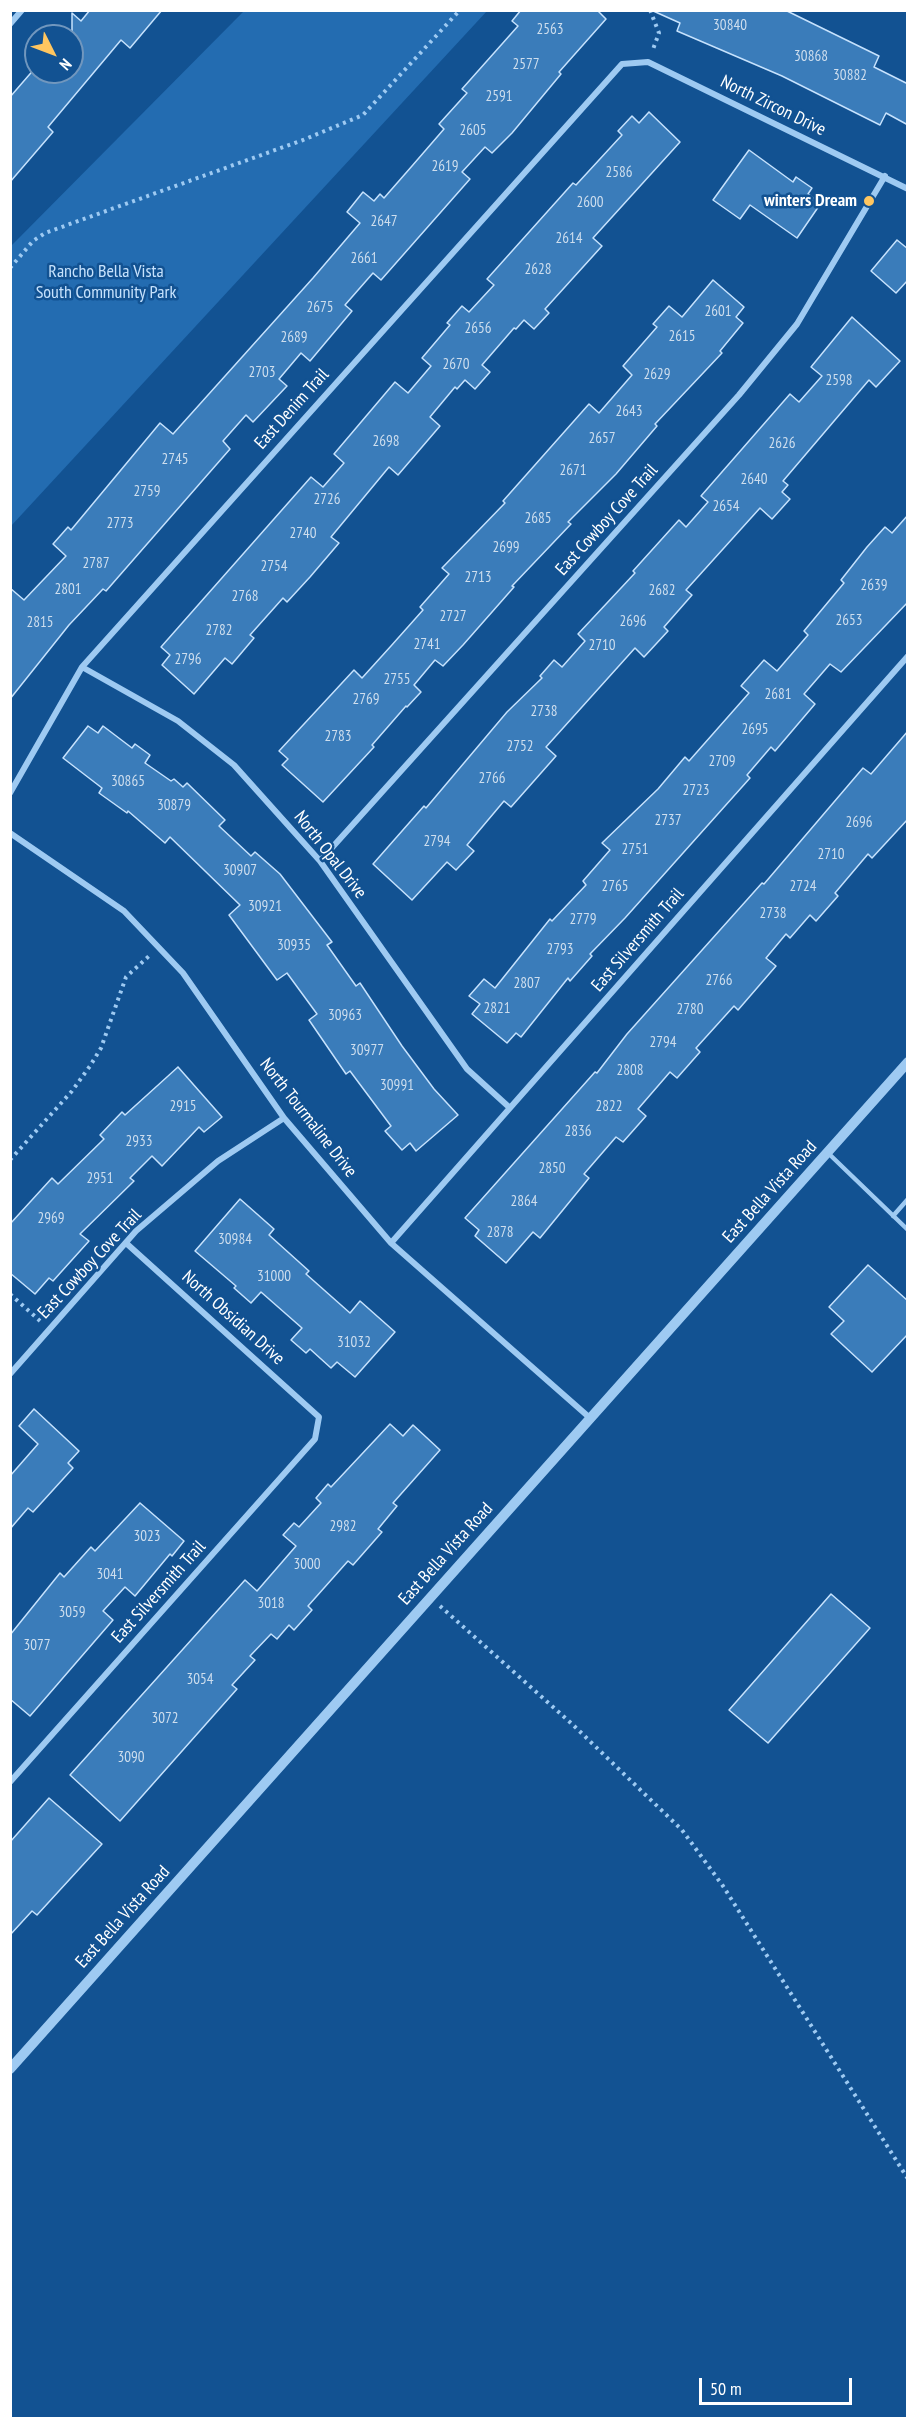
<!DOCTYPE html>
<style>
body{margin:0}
#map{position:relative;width:918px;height:2429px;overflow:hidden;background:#125292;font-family:"PT Sans Narrow",sans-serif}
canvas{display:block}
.frame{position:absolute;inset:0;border:12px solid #fff;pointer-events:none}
.north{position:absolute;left:24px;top:24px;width:60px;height:60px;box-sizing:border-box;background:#125292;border:2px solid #7197be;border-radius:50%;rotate:132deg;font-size:16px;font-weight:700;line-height:24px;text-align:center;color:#fff}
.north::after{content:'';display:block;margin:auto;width:21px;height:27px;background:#ffc660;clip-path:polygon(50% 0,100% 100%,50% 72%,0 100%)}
.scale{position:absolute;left:699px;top:2378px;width:153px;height:27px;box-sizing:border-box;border:3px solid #fff;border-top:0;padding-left:8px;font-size:18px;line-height:21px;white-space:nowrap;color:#fff;-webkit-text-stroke:4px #125292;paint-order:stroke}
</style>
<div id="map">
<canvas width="918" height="2429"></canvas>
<div class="frame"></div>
<div class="north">N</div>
<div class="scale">50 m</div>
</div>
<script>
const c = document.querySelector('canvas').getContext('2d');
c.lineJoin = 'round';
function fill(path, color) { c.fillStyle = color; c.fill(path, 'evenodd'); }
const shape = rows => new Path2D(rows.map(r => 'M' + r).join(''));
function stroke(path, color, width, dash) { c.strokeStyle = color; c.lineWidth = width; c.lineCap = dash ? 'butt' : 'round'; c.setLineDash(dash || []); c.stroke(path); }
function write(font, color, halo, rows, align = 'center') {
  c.font = font + ' "PT Sans Narrow",sans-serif'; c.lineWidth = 5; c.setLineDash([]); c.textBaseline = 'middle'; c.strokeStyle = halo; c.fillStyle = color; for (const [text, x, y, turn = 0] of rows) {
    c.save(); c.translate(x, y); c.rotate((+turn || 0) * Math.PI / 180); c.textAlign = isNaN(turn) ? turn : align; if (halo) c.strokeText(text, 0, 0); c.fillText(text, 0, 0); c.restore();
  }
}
fill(shape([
 [244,11,487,11,11,526,11,246]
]), '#236cb1');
const building = shape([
 [90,10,162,10,130,48,121,40,48,127,53,132,10,182,10,97,36,67,36,72,72,72,72,13,81,21,90,10],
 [521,10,597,10,606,19,559,72,561,74,512,133,492,153,485,147,462,172,470,179,381,280,373,273,345,305,352,311,310,361,301,353,279,379,287,386,253,422,246,415,223,441,230,449,106,591,103,589,69,625,10,699,10,588,24,600,66,556,53,544,68,527,71,530,160,423,173,434,313,278,360,223,347,212,363,192,374,201,380,194,384,198,412,166,444,129,439,124,467,93,462,89,518,26,512,21,521,10],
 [651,10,785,10,879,56,874,67,908,84,908,125,886,113,880,125,782,76,677,31,680,23,651,10],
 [649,112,680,142,593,238,602,246,545,309,549,313,534,329,524,320,516,329,514,328,482,365,490,372,475,389,465,380,457,389,455,387,430,417,440,426,398,475,389,467,331,537,339,543,310,577,287,602,283,598,250,635,254,638,232,664,225,658,194,694,162,665,170,655,161,647,311,477,323,487,344,463,334,454,395,382,408,393,431,366,422,358,450,325,447,323,462,306,469,312,494,285,487,279,573,183,576,185,622,135,618,131,632,116,639,123,649,112],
 [749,150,793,182,796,177,812,188,808,194,821,203,797,238,750,205,740,219,713,200,749,150],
 [897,240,908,249,908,280,896,293,871,271,897,240],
 [713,280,744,307,736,317,743,323,720,351,722,353,655,424,657,426,616,474,568,522,571,524,512,586,514,587,463,645,443,666,435,660,414,685,421,692,407,707,406,706,372,745,374,747,323,802,282,765,288,759,279,751,354,670,362,678,391,646,423,610,420,607,449,574,442,568,505,503,503,501,589,404,599,413,632,375,623,366,657,327,653,324,669,306,682,317,713,280],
 [852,317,900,361,876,387,869,380,783,481,788,485,782,492,790,499,772,519,760,508,686,590,692,595,664,627,668,631,644,657,635,648,546,747,556,756,511,807,504,801,467,845,474,851,456,870,447,862,412,900,373,864,424,806,426,808,507,712,542,678,540,676,554,660,562,667,585,641,578,634,635,573,633,571,679,520,686,527,708,502,701,496,790,394,799,402,822,376,811,367,852,317],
 [908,515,908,602,841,672,830,664,804,694,815,704,775,751,771,747,747,775,750,778,625,918,590,954,592,956,570,981,568,978,521,1037,516,1033,507,1043,472,1014,480,1004,469,996,484,979,495,988,550,919,552,921,586,885,583,881,610,850,602,843,658,789,685,757,689,761,749,693,741,686,764,660,777,671,808,635,804,631,844,583,841,580,867,547,885,527,892,533,908,515],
 [88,726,98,733,103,726,132,748,135,744,150,755,145,763,171,781,174,779,183,787,187,783,225,820,219,826,251,856,255,852,280,874,332,942,327,945,356,986,360,983,402,1046,434,1089,458,1115,416,1151,410,1143,402,1150,385,1131,391,1126,350,1071,346,1074,309,1020,317,1014,287,973,277,980,229,915,240,905,170,837,165,843,128,811,127,813,99,793,102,788,63,758,88,726],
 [908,731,908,819,872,858,868,854,835,893,838,896,816,921,810,915,790,938,786,934,766,958,776,966,738,1010,734,1006,696,1048,700,1052,677,1078,670,1072,638,1109,646,1116,623,1142,616,1137,584,1174,589,1178,540,1238,533,1232,506,1263,475,1236,479,1230,465,1218,595,1072,597,1073,627,1034,762,883,764,884,863,768,871,774,908,731],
 [178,1067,222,1117,204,1132,199,1127,162,1166,152,1156,130,1178,134,1181,80,1234,89,1241,53,1281,49,1278,35,1294,10,1273,10,1224,52,1178,58,1184,104,1139,100,1135,122,1112,125,1115,178,1067],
 [240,1199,274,1229,269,1235,309,1271,306,1274,350,1313,360,1301,395,1332,355,1377,337,1362,331,1368,310,1349,306,1353,291,1340,302,1328,261,1292,251,1303,234,1288,236,1286,195,1251,240,1199],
 [868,1265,908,1301,908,1334,872,1372,831,1334,844,1321,829,1307,868,1265],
 [34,1409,79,1451,68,1463,73,1468,33,1512,28,1508,10,1529,10,1476,38,1444,19,1426,34,1409],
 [390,1424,403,1436,413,1425,440,1450,393,1503,397,1506,378,1529,382,1532,353,1565,348,1561,308,1606,312,1610,294,1630,289,1625,277,1639,271,1634,250,1656,255,1660,232,1685,237,1689,120,1821,70,1775,245,1580,257,1591,296,1546,283,1535,294,1523,299,1527,321,1503,316,1498,328,1484,331,1487,390,1424],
 [140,1503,184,1541,172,1556,170,1554,135,1596,125,1587,103,1611,113,1620,30,1716,10,1699,10,1635,60,1573,64,1577,91,1547,95,1551,140,1503],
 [831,1594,870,1628,768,1743,729,1710,831,1594],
 [49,1798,102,1844,37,1915,32,1911,10,1935,10,1842,49,1798]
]);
fill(building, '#3a7cba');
stroke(building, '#c6e2fd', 1.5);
stroke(shape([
 [650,10,659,33,652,52],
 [10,268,33,241,45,233,303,140,363,115,460,10],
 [10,1160,72,1091,90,1066,101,1048,126,977,149,956],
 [10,1294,40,1321],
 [440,1606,571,1723,682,1830,723,1886,908,2179]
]), '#9ecaf2', 4, [3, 4.5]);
stroke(shape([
 [827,1152,908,1230],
 [893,1216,908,1199]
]), '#9ecaf2', 4.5);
stroke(shape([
 [10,24,22,10],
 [82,667,178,721,234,765,320,861,467,1069,510,1108],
 [10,793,82,667,622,64,648,62,908,189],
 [10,833,124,911,183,973,284,1118,391,1243,590,1418],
 [320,861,739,395,797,324,885,176],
 [391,1243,908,656],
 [10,1374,136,1231,218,1161,284,1118],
 [10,1782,315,1439,319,1417,126,1243]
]), '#9ecaf2', 6);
stroke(shape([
 [10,2069,908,1062]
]), '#9ecaf2', 10);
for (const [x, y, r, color] of [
 [869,201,6,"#ffc660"]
]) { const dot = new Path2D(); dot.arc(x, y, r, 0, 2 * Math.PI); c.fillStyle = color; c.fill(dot); stroke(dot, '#125292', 2); }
write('15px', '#cedeee', null, [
 ["30840",730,26],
 ["2563",550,30],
 ["30868",811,57],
 ["2577",526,65],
 ["30882",850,76],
 ["2591",499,97],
 ["2605",473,131],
 ["2619",445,167],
 ["2586",619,173],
 ["2600",590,203],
 ["2647",384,222],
 ["2614",569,239],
 ["2661",364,259],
 ["2628",538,270],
 ["2675",320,308],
 ["2601",718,312],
 ["2656",478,329],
 ["2615",682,337],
 ["2689",294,338],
 ["2670",456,365],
 ["2703",262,373],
 ["2629",657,375],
 ["2598",839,381],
 ["2643",629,412],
 ["2657",602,439],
 ["2698",386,442],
 ["2626",782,444],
 ["2745",175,460],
 ["2671",573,471],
 ["2640",754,480],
 ["2759",147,492],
 ["2726",327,500],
 ["2654",726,507],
 ["2685",538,519],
 ["2773",120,524],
 ["2740",303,534],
 ["2699",506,548],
 ["2787",96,564],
 ["2754",274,567],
 ["2713",478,578],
 ["2639",874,586],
 ["2801",68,590],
 ["2682",662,591],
 ["2768",245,597],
 ["2727",453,617],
 ["2653",849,621],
 ["2696",633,622],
 ["2815",40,623],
 ["2782",219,631],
 ["2741",427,645],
 ["2710",602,646],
 ["2796",188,660],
 ["2755",397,680],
 ["2681",778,695],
 ["2769",366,700],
 ["2738",544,712],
 ["2695",755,730],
 ["2783",338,737],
 ["2752",520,747],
 ["2709",722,762],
 ["2766",492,779],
 ["30865",128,782],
 ["2723",696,791],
 ["30879",174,806],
 ["2737",668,821],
 ["2696",859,823],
 ["2794",437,842],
 ["2751",635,850],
 ["2710",831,855],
 ["30907",240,871],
 ["2765",615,887],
 ["2724",803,887],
 ["30921",265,907],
 ["2738",773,914],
 ["2779",583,920],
 ["30935",294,946],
 ["2793",560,950],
 ["2766",719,981],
 ["2807",527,984],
 ["2821",497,1009],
 ["2780",690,1010],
 ["30963",345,1016],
 ["2794",663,1043],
 ["30977",367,1051],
 ["2808",630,1071],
 ["30991",397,1086],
 ["2915",183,1107],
 ["2822",609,1107],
 ["2836",578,1132],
 ["2933",139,1142],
 ["2850",552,1169],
 ["2951",100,1179],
 ["2864",524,1202],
 ["2969",51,1219],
 ["2878",500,1233],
 ["30984",235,1240],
 ["31000",274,1277],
 ["31032",354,1343],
 ["2982",343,1527],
 ["3023",147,1537],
 ["3000",307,1565],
 ["3041",110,1575],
 ["3018",271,1604],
 ["3059",72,1613],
 ["3077",37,1646],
 ["3054",200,1680],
 ["3072",165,1719],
 ["3090",131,1758]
]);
write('18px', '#fff', '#125292', [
 ["North Zircon Drive",773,106,26],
 ["East Denim Trail",292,409,-48],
 ["East Cowboy Cove Trail",607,520,-48],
 ["North Opal Drive",330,855,52],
 ["East Silversmith Trail",638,940,-49],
 ["North Tourmaline Drive",308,1118,52],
 ["East Bella Vista Road",770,1192,-48],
 ["East Cowboy Cove Trail",90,1264,-47],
 ["North Obsidian Drive",233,1318,42],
 ["East Bella Vista Road",446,1554,-48],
 ["East Silversmith Trail",159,1592,-48],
 ["East Bella Vista Road",123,1917,-48]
]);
write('bold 18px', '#fff', '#125292', [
 ["winters Dream",857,201]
], 'right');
write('18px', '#c6e2fd', '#125292', [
 ["Rancho Bella Vista",106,272],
 ["South Community Park",106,293]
]);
</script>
